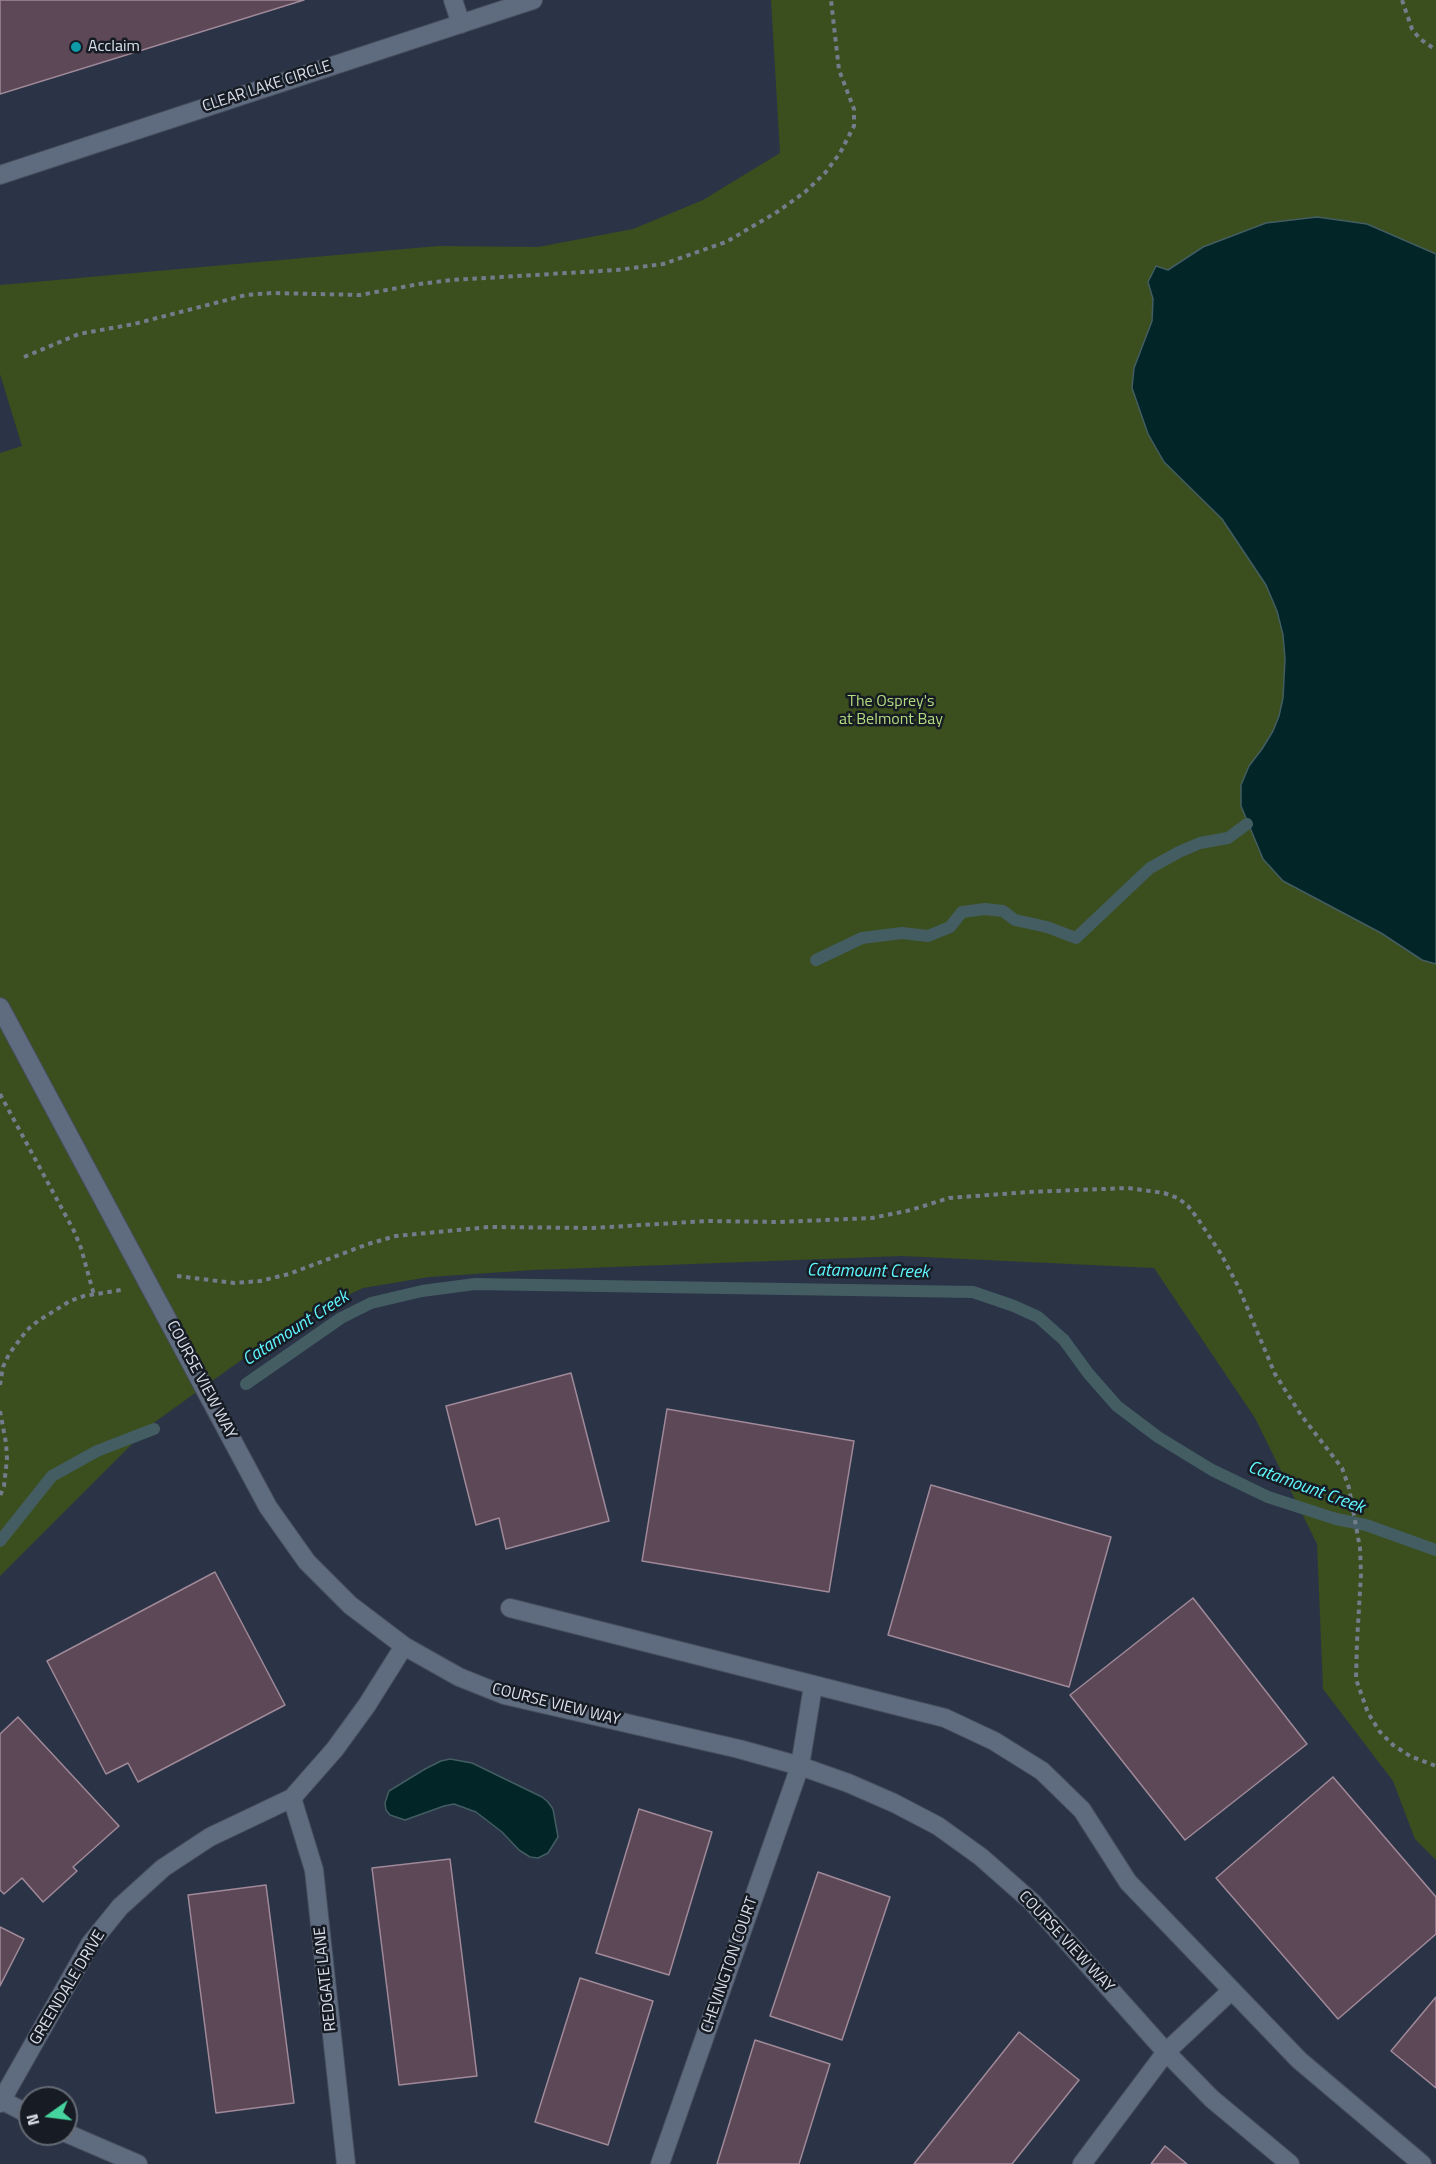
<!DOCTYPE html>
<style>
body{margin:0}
#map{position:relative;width:1436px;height:2164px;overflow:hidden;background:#2a3446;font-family:"Titillium Web",sans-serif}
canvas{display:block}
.north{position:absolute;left:18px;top:2086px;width:60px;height:60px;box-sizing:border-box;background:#171c24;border:2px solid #656b74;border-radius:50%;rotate:256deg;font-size:16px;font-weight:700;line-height:24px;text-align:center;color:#dae1ec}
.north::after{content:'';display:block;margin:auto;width:21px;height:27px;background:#46d49e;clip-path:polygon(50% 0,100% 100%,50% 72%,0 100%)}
</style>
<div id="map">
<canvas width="1436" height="2164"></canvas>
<div class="north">N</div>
</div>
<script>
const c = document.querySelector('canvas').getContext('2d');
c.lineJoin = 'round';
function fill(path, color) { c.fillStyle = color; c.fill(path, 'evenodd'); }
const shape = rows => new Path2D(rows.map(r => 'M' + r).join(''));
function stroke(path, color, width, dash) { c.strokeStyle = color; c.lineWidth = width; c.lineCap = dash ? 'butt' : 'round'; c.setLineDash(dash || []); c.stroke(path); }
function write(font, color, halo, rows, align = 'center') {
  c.font = font + ' "Titillium Web",sans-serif'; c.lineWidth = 5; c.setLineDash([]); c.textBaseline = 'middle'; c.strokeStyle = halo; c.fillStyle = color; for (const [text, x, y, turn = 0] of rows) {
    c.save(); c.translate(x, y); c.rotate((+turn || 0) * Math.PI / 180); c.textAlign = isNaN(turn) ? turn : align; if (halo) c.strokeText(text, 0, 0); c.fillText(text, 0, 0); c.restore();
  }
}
fill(shape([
 [771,0,1436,0,1436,1860,1415,1839,1393,1781,1323,1689,1317,1544,1255,1418,1154,1268,902,1256,534,1270,429,1277,363,1288,300,1318,152,1424,0,1576,0,453,22,446,0,374,0,285,438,246,538,247,633,229,703,200,780,153]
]), '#3b4e1d');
const water = shape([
 [1317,217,1367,224,1436,254,1436,964,1422,960,1381,933,1283,881,1263,859,1241,806,1241,785,1249,766,1262,749,1273,731,1279,716,1283,698,1285,659,1283,635,1277,611,1266,585,1222,519,1164,462,1148,434,1132,388,1134,368,1152,321,1153,299,1148,282,1156,266,1168,270,1203,247,1266,223,1317,217],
 [450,1759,472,1763,542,1797,548,1802,553,1809,558,1837,548,1853,538,1858,530,1857,519,1850,502,1832,476,1812,454,1804,444,1806,405,1820,390,1815,386,1810,385,1803,389,1791,425,1769,441,1761,450,1759]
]);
fill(water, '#022527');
stroke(water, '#435d62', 1.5);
stroke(shape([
 [816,960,862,938,902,933,928,936,950,927,962,912,985,909,1003,911,1015,920,1047,927,1076,938,1150,868,1179,852,1200,843,1228,838,1247,824],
 [246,1384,341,1318,371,1303,422,1291,475,1284,973,1292,1014,1306,1038,1317,1064,1340,1088,1373,1117,1406,1158,1437,1212,1470,1268,1497,1336,1519,1366,1525,1436,1550],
 [0,1541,52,1476,97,1451,154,1429]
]), '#435d62', 12);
const building = shape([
 [0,0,304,0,0,94,0,0],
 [571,1373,609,1521,506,1549,499,1518,476,1525,446,1406,571,1373],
 [667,1409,854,1441,829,1592,642,1561,667,1409],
 [931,1485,1111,1537,1069,1687,888,1635,931,1485],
 [215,1572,285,1705,138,1782,128,1763,106,1774,47,1661,215,1572],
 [1193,1598,1307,1744,1185,1840,1070,1695,1193,1598],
 [18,1717,119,1826,73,1867,77,1871,43,1902,22,1878,4,1894,0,1890,0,1734,18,1717],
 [1333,1777,1436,1897,1436,1934,1338,2019,1216,1878,1333,1777],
 [639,1809,712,1832,669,1975,596,1953,639,1809],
 [450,1859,477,2076,399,2085,372,1868,450,1859],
 [818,1872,890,1897,842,2040,770,2016,818,1872],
 [266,1885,294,2103,216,2113,188,1895,266,1885],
 [0,1927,24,1939,0,1986,0,1927],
 [580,1978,653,2001,608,2145,535,2122,580,1978],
 [1436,1997,1436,2088,1391,2051,1436,1997],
 [1019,2032,1079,2080,1012,2164,914,2164,1019,2032],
 [755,2040,830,2064,799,2164,717,2164,755,2040],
 [1165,2146,1187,2164,1151,2164,1165,2146]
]);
fill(building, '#5c4857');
stroke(building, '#a08999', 1.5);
const lane = shape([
 [510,1608,945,1718,994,1741,1042,1771,1082,1810,1128,1882,1299,2060,1422,2164],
 [800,1766,813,1686],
 [1166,2052,1232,1990]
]);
const street = shape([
 [453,0,461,24],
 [0,175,533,0],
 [292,1798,314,1870,346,2164],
 [1,2100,30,2115],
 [0,2103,90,1944,120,1907,163,1868,210,1837,292,1798,335,1749,367,1705,404,1646],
 [66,2133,138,2164],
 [660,2164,800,1766],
 [1082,2164,1166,2052]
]);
const secondary = shape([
 [0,1007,268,1507,307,1562,350,1605,404,1646,459,1677,504,1695,739,1749,800,1766,848,1783,894,1803,938,1826,981,1857,1032,1902,1166,2052,1212,2099,1290,2164]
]);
stroke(lane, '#464f5e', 20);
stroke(street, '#464f5e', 20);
stroke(secondary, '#464f5e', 20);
stroke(shape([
 [1402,0,1412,29,1420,39,1436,50],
 [24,357,79,334,134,324,246,295,272,293,360,295,419,284,452,280,617,270,663,264,726,242,777,212,805,192,825,173,840,153,854,126,854,109,839,70,831,0],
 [0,1094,74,1231,81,1248,94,1295],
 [177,1276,234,1283,260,1281,289,1274,368,1244,396,1236,489,1227,593,1228,708,1221,779,1222,872,1218,911,1210,949,1198,1029,1192,1128,1188,1164,1193,1178,1198,1188,1206,1198,1219,1221,1254,1238,1286,1275,1374,1301,1415,1342,1468,1349,1488,1360,1548,1361,1574,1357,1642,1356,1679,1368,1713,1380,1732,1393,1745,1410,1756,1436,1766],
 [0,1385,3,1367,9,1354,27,1330,38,1321,70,1301,84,1296,121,1290],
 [0,1411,6,1443,7,1459,4,1486,0,1496]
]), '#737c8b', 4, [4.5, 4.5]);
stroke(lane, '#5f6b7f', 18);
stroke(street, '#5f6b7f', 18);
stroke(secondary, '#5f6b7f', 18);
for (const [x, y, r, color] of [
 [76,47,6,"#0f9aa8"]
]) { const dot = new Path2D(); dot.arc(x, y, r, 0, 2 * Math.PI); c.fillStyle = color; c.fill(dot); stroke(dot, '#171c24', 2); }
write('16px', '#dae1ec', '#171c24', [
 ["Acclaim",88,47]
], 'left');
write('16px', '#dae1ec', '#171c24', [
 ["CLEAR LAKE CIRCLE",267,87,-18],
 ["COURSE VIEW WAY",201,1380,62],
 ["COURSE VIEW WAY",556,1705,14],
 ["COURSE VIEW WAY",1066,1942,47],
 ["CHEVINGTON COURT",730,1965,-71],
 ["REDGATE LANE",326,1979,-96],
 ["GREENDALE DRIVE",68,1988,-59]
]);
write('16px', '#b3db7f', '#171c24', [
 ["The Osprey's",891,702],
 ["at Belmont Bay",891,720]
]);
write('italic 18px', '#5ff6fe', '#171c24', [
 ["Catamount Creek",868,1272,1],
 ["Catamount Creek",296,1329,-33],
 ["Catamount Creek",1306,1488,20]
]);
</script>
